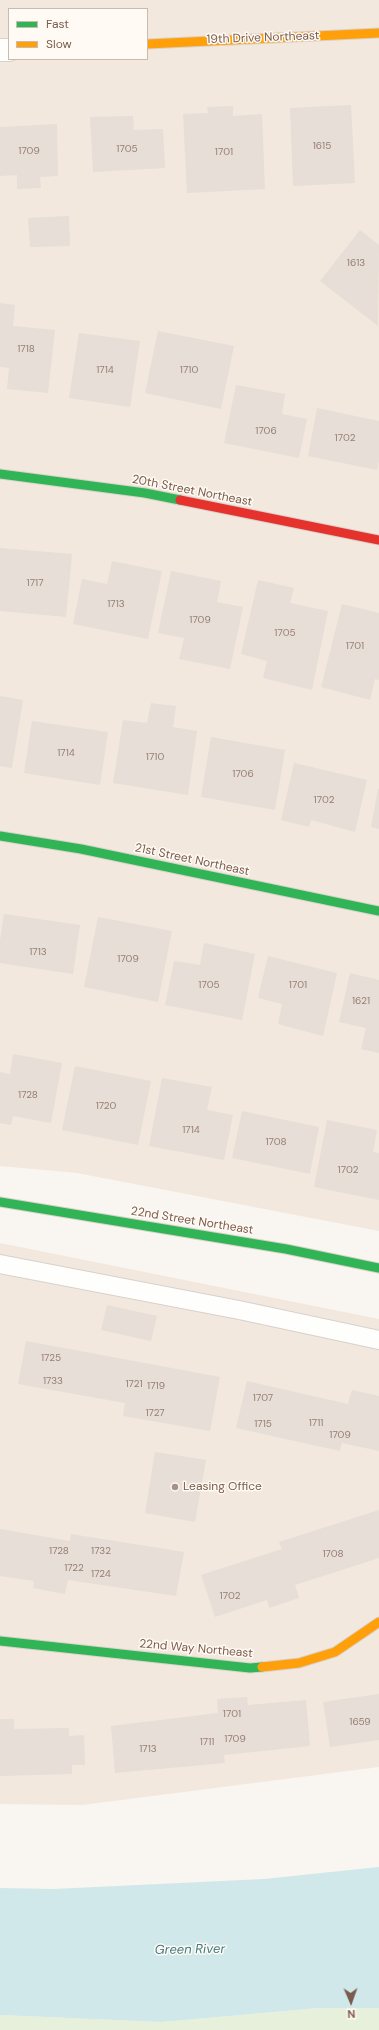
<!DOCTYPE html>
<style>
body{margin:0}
#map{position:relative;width:379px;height:2030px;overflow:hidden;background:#f9f5f0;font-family:"DM Sans",sans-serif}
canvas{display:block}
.legend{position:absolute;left:8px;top:8px;width:140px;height:52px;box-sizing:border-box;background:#fffaf3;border:1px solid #cabbb1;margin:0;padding:5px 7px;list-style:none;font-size:12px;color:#7a5c4d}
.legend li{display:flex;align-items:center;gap:8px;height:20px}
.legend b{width:20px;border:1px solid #cabbb1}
.north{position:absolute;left:331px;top:1982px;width:40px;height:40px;-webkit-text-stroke:3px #fffaf3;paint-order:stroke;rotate:178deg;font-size:11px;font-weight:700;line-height:16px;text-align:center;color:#7a5c4d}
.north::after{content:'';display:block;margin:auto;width:14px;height:18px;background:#7a5c4d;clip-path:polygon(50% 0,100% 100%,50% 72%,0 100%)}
</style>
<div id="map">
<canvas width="379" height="2030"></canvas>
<ul class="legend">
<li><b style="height:5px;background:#30b455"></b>Fast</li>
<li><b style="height:5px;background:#ff9f0a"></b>Slow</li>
</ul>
<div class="north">N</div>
</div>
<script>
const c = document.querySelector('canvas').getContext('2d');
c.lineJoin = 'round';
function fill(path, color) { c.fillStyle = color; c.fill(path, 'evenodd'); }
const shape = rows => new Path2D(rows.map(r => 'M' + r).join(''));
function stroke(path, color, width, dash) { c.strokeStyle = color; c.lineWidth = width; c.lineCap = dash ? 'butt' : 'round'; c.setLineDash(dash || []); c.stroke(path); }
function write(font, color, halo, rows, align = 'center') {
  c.font = font + ' "DM Sans",sans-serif'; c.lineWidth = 3; c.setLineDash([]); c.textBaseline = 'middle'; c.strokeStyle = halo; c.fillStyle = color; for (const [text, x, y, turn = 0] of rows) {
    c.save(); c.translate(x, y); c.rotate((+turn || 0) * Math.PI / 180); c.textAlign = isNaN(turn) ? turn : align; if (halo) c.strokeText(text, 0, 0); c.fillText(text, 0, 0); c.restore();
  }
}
fill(shape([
 [0,0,379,0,379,1231,77,1173,0,1166],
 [9,9,147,9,147,59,9,59],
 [0,1243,379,1319,379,1767,82,1805,0,1804]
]), '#f2e8de');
fill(shape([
 [319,2008,379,2008,379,2030,0,2030,0,2015,162,2022]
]), '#e7f0db');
fill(shape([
 [379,1867,379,2008,319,2008,162,2022,0,2015,0,1888,54,1889,264,1879]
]), '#d0e8ea');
fill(shape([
 [351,105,355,183,293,186,290,108],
 [233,106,233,116,262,114,265,189,187,193,183,114,208,113,207,107],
 [133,116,134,130,163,129,165,168,93,172,90,117],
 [57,124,58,176,40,177,41,188,17,189,17,175,0,176,0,127],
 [69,216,70,246,30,247,28,218],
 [360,230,379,245,378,326,320,281],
 [0,303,15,305,13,326,55,330,48,393,7,389,9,368,0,367],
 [158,331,234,346,221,409,145,393],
 [79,333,140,341,130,407,69,398],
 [236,385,285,394,282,414,307,419,299,458,224,443],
 [317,408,379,421,379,460,377,470,308,456],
 [0,548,72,554,66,617,0,611],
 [112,561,162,571,148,639,73,624,82,579,107,584],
 [171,571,221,581,217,602,243,607,230,669,179,659,184,638,158,633],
 [258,580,294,588,290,603,328,611,312,690,263,678,267,661,241,654],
 [342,604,379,613,379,680,375,679,370,700,321,687],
 [0,696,23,700,12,768,0,766],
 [151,703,176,706,173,727,197,731,188,795,113,783,123,720,147,723],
 [32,721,108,732,100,785,24,773],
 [211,737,285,750,275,810,201,797],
 [294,763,367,780,355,832,311,820,309,827,281,820],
 [378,789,379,789,379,829,371,827],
 [4,914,80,925,73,974,0,963,0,940],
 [98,917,172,931,158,1002,84,987],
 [204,943,255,954,242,1020,165,1005,174,961,200,965],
 [268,956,337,973,323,1036,278,1024,282,1004,258,998],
 [350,973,379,980,379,1053,361,1049,366,1028,339,1022],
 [13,1054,62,1063,51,1123,13,1116,11,1125,0,1123,0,1072,10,1074],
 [75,1066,151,1081,138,1145,62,1130],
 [162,1078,212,1087,207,1110,233,1115,224,1160,149,1146],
 [242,1111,319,1127,310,1174,232,1158],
 [327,1120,377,1130,373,1152,379,1153,379,1200,314,1187],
 [107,1305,157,1316,151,1341,101,1330],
 [26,1341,220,1377,210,1431,123,1416,125,1403,18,1384],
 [247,1381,348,1404,352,1390,379,1396,379,1451,342,1443,340,1451,236,1428],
 [155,1452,206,1460,195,1522,145,1513],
 [379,1510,379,1558,295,1585,299,1598,269,1608,267,1600,215,1617,201,1575,282,1549,279,1542],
 [0,1529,70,1541,71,1534,184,1552,176,1596,68,1580,65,1594,33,1588,34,1581,0,1576],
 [379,1694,379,1740,330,1747,323,1702],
 [247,1697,248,1705,306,1700,310,1746,224,1755,225,1763,115,1773,111,1726,218,1713,217,1699],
 [0,1719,14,1719,14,1729,69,1728,69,1736,84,1735,85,1765,72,1765,72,1774,0,1776]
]), '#e6ded7');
const lane = shape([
 [0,1264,239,1310,379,1340]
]);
const street = shape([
 [0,50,9,50]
]);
const fast = shape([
 [0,474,145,493,180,500],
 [0,836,81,849,379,911],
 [0,1202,286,1249,379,1268],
 [0,1641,250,1668,262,1667]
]);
const slow = shape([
 [147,44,379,33],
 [262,1667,299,1663,335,1652,379,1622]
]);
const jam = shape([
 [180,500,379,540]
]);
stroke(lane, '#d7d1cb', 20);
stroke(street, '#d7d1cb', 24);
stroke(fast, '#d9d2cb', 11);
stroke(slow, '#d9d2cb', 11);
stroke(jam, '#d9d2cb', 11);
stroke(lane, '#fefefd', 18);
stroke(street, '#fefefd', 22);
stroke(fast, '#30b455', 9);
stroke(slow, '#ff9f0a', 9);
stroke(jam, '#e5322d', 9);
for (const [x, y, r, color] of [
 [175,1487,4,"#a69286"]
]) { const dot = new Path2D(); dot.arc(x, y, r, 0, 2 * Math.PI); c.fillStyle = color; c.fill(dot); stroke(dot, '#fffaf3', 1.5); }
write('10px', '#977e72', null, [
 ["1615",322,146],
 ["1705",127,149],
 ["1709",29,151],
 ["1701",224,152],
 ["1613",356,263],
 ["1718",26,349],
 ["1714",105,370],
 ["1710",189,370],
 ["1706",266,431],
 ["1702",345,438],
 ["1717",35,583],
 ["1713",116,604],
 ["1709",200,620],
 ["1705",285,633],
 ["1701",355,646],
 ["1714",66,753],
 ["1710",155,757],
 ["1706",243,774],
 ["1702",324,800],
 ["1713",38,952],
 ["1709",128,959],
 ["1705",209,985],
 ["1701",298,985],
 ["1621",361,1001],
 ["1728",28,1095],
 ["1720",106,1106],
 ["1714",191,1130],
 ["1708",276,1142],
 ["1702",348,1170],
 ["1725",51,1358],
 ["1733",53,1381],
 ["1721",134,1384],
 ["1719",156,1386],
 ["1707",263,1398],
 ["1727",155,1413],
 ["1711",316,1423],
 ["1715",263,1424],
 ["1709",340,1435],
 ["1728",59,1551],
 ["1732",101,1551],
 ["1708",333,1554],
 ["1722",74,1568],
 ["1724",101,1574],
 ["1702",230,1596],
 ["1701",232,1714],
 ["1659",360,1722],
 ["1709",235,1739],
 ["1711",207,1742],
 ["1713",148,1749]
]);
write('12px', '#7a5c4d', '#fffaf3', [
 ["19th Drive Northeast",263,38,-2],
 ["20th Street Northeast",192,491,11],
 ["21st Street Northeast",192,860,12],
 ["22nd Street Northeast",192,1221,9],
 ["22nd Way Northeast",196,1649,5]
]);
write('12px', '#7a5c4d', '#fffaf3', [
 ["Leasing Office",183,1487]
], 'left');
write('italic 13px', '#437c86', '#fffaf3', [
 ["Green River",190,1950,-1]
]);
</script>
